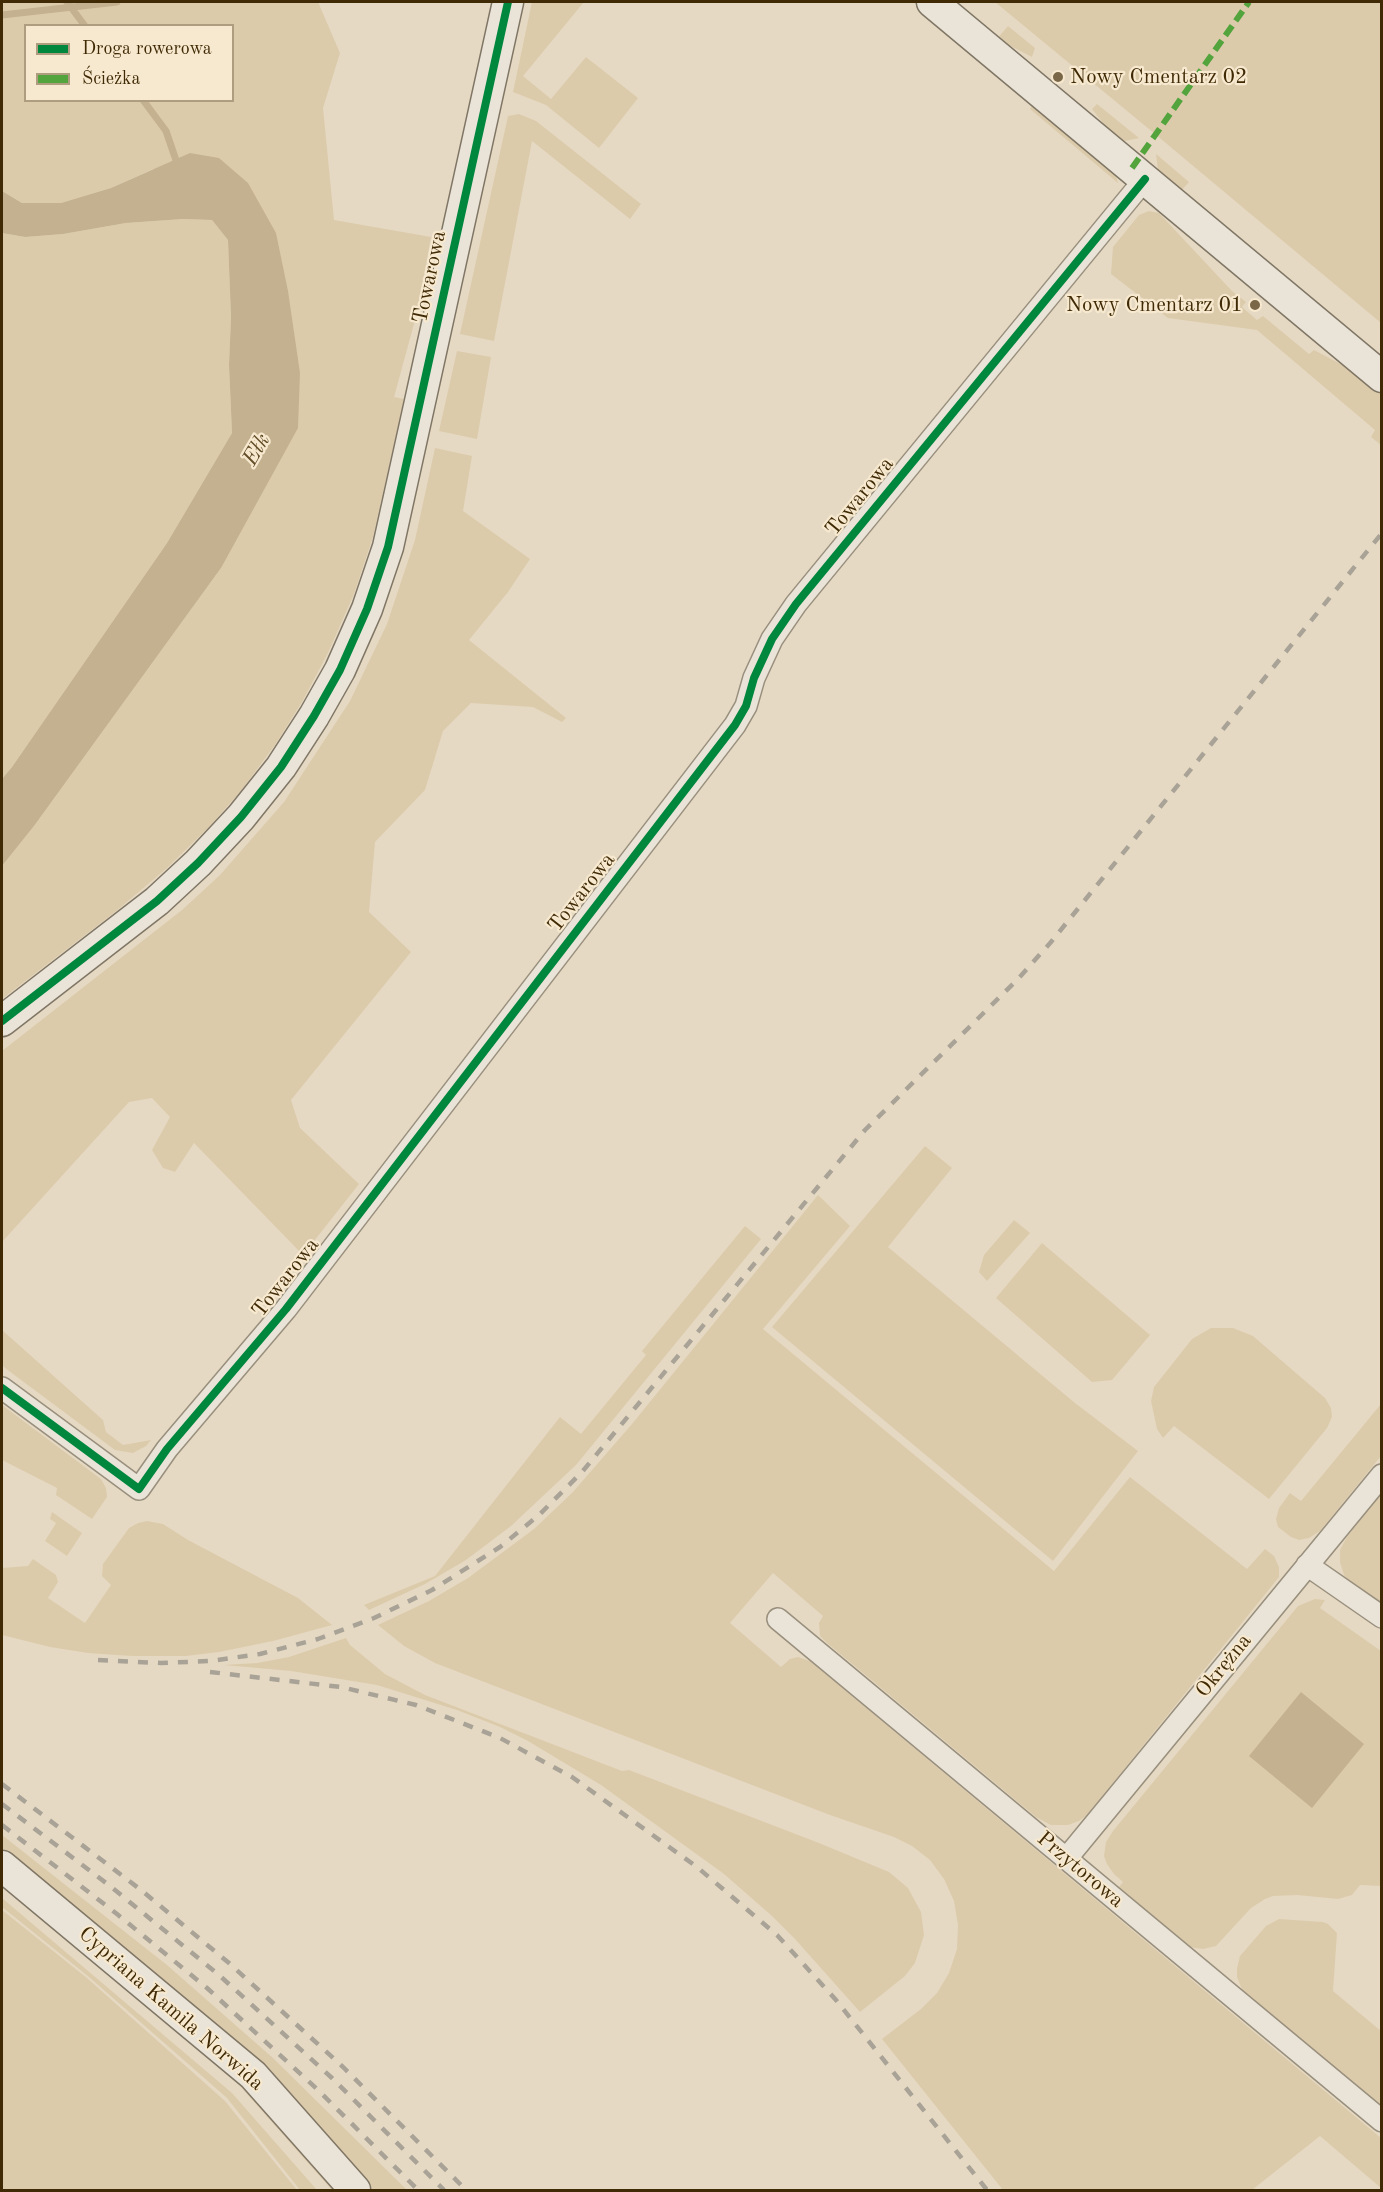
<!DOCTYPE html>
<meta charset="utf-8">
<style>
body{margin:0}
#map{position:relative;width:1383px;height:2192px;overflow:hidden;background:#e5d9c3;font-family:"Old Standard TT",serif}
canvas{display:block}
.frame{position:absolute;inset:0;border:3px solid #402a05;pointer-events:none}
.legend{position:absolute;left:24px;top:24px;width:210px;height:78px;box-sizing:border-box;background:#f7e9cf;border:2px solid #ae9d7e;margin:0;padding:8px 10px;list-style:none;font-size:18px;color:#402a05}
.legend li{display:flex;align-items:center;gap:12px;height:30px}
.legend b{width:30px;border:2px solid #ae9d7e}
</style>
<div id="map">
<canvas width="1383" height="2192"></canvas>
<div class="frame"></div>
<ul class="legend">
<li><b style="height:8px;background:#00873e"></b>Droga rowerowa</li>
<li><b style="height:8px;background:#54a43d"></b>Ścieżka</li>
</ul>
</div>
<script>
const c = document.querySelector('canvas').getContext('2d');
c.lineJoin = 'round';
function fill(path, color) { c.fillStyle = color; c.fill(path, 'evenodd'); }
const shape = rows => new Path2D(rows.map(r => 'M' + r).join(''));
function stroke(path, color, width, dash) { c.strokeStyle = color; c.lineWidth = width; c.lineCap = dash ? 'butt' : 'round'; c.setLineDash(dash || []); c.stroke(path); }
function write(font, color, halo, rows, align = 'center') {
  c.font = font + ' "Old Standard TT",serif'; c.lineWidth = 4.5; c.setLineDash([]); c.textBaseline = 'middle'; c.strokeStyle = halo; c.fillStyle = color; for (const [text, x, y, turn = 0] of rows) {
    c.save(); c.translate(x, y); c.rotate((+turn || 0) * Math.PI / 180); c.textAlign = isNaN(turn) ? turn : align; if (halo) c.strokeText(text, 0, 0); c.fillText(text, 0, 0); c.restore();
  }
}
fill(shape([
 [2,2,318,2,340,53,323,108,334,220,431,237,418,309,390,412,394,397,404,399,373,537,354,594,328,653,302,702,275,745,240,792,208,828,167,868,115,912,2,999,2,866,34,826,221,568,276,233,153,169,111,188,61,203,22,203,2,191],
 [26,26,232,26,232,100,26,100],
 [532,2,584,2,523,76,551,99,586,57,638,98,599,148,546,105,513,92],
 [995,2,1381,2,1381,323,1155,134],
 [1008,26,1035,48,1032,57,997,39],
 [1097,104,1139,138,1125,141,1113,136,1092,109],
 [1032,106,1040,106,1114,169,1118,183,1030,109],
 [519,114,536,121,641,204,630,219,532,141,494,341,460,334,508,116],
 [1156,154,1189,182,1181,191,1164,177,1158,170],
 [1149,211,1159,213,1232,291,1246,302,1242,307,1257,320,1263,316,1309,354,1314,350,1360,374,1381,391,1381,445,1371,437,1375,430,1257,330,1168,318,1111,274,1113,247,1139,215],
 [183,219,212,220,228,240,231,317,229,365,232,433,167,543,12,767,2,779,2,233,25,237,63,234,126,223],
 [457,351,491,357,477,439,439,431],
 [435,448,472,456,463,511,530,559,508,592,469,640,566,718,562,722,533,707,471,703,443,731,425,790,375,842,369,912,411,952,291,1100,300,1128,359,1184,303,1255,194,1143,175,1172,163,1168,152,1150,170,1117,152,1098,129,1102,2,1242,2,1051,182,910,220,875,284,802,350,701,387,624,415,540],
 [925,1146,952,1168,888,1247,1075,1403,1138,1451,1053,1561,772,1327],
 [818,1195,850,1226,763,1329,1054,1571,1130,1477,1247,1569,1265,1549,1274,1556,1279,1567,1279,1577,1087,1815,1079,1821,1068,1825,1051,1825,1036,1817,827,1643,820,1636,819,1623,823,1616,773,1573,730,1623,781,1667,790,1659,798,1657,810,1661,1381,2138,1381,2188,1320,2136,1252,2190,1003,2190,882,2039,921,2009,937,1993,949,1973,957,1949,958,1925,954,1901,944,1879,930,1860,912,1846,894,1837,830,1815,435,1663,404,1646,378,1625,429,1601,468,1578,534,1529,572,1493,632,1424],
 [1014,1220,1030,1233,987,1281,979,1272,984,1255],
 [745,1226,761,1239,576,1465,511,1526,466,1560,425,1584,369,1610,364,1605,435,1576,560,1417,581,1434,646,1355,642,1351],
 [1042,1243,1150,1335,1112,1380,1092,1382,996,1298],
 [1211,1328,1233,1328,1253,1336,1325,1398,1331,1408,1332,1417,1327,1428,1269,1499,1174,1426,1163,1438,1157,1429,1151,1401,1154,1387,1192,1339],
 [2,1330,103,1420,106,1432,123,1445,151,1440,146,1446,133,1453,115,1450,5,1368,2,1365],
 [1381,1404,1381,1456,1320,1531,1309,1538,1299,1540,1291,1537,1278,1527,1276,1519,1279,1508,1290,1493,1301,1501],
 [2,1405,101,1479,106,1488,107,1497,92,1519,56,1495,57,1488,2,1460],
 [1381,1494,1381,1603,1350,1582,1344,1575,1340,1562,1340,1550,1347,1537],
 [52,1512,82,1533,67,1556,45,1541,56,1523,50,1519],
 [147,1521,163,1524,188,1540,298,1598,332,1625,273,1641,219,1652,186,1656,132,1656,88,1653,50,1647,2,1635,2,1568,28,1566,33,1559,56,1575,58,1582,48,1598,85,1623,111,1585,102,1576,103,1564,129,1528,138,1523],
 [1315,1599,1325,1600,1320,1608,1381,1651,1381,1886,1360,1885,1352,1895,1338,1899,1297,1895,1273,1896,1265,1899,1251,1908,1216,1946,1203,1949,1189,1947,1119,1887,1123,1882,1114,1874,1107,1864,1104,1856,1106,1842,1113,1831,1298,1606],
 [346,1638,350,1645,385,1674,425,1695,622,1771,629,1770,819,1843,889,1872,908,1888,921,1912,924,1935,915,1963,905,1976,860,2012,795,1939,772,1916,724,1874,601,1785,528,1741,500,1727,457,1710,377,1685,291,1671,224,1665,257,1663,289,1657],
 [2,1835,167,1965,273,2058,407,2190,370,2190,260,2067,2,1851],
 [2,1882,245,2082,340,2190,332,2190,240,2086],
 [2,1898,232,2093,317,2190,300,2190,227,2098,89,1977,2,1907],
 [2,1910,87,1978,225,2101,297,2190,2,2190],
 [1279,1919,1323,1922,1328,1924,1337,1933,1333,1991,1381,2031,1381,2106,1243,1992,1237,1977,1237,1968,1240,1956,1266,1926]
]), '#dccbab');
fill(shape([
 [190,153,219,158,248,183,276,233,288,291,300,373,298,428,221,568,34,826,2,866,2,779,12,767,167,543,232,433,229,365,231,317,228,240,212,220,183,219,126,223,63,234,25,237,2,233,2,191,22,203,61,203,111,188],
 [1301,1692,1364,1744,1312,1808,1249,1756]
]), '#c4b18f');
stroke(shape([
 [67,2,85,26],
 [2,15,117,2],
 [143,100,166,131,178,166]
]), '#c4b18f', 7);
const street = shape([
 [2,1388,139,1489,167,1449,286,1309,735,725,746,706,754,678,772,639,796,604,1145,179],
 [1307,1565,1382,1617],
 [778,1619,1382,2121],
 [1066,1859,1382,1475]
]);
const secondary = shape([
 [932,2,1382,377],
 [2,1021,157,901,198,863,241,817,281,767,314,716,340,670,367,609,388,547,508,2],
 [2,1866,253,2075,355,2190]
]);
stroke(street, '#998f7d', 24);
stroke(secondary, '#807665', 33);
stroke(street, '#e9e3d8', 21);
stroke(secondary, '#e9e3d8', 30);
stroke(shape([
 [98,1660,161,1663,210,1661,260,1654,318,1639,374,1618,432,1590,500,1547,539,1515,582,1472,865,1130,1018,979,1051,942,1382,533],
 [210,1672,341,1687,416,1705,500,1738,572,1777,697,1867,777,1935,836,2000,987,2190],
 [2,1784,141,1890,229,1963,343,2067,466,2190],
 [2,1804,110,1886,219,1975,332,2078,444,2190],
 [2,1825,117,1914,207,1988,318,2090,418,2190]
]), '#a9a296', 4.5, [10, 10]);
stroke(shape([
 [1132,168,1249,2]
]), '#54a43d', 6, [12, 6]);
stroke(shape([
 [2,1021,157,901,198,863,241,817,281,767,314,716,340,670,367,609,388,547,508,2],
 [2,1388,139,1489,167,1449,286,1309,735,725,746,706,754,678,772,639,796,604,1145,179]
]), '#00873e', 8);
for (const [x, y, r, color] of [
 [1058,77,6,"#7a6748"],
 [1255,305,6,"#7a6748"]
]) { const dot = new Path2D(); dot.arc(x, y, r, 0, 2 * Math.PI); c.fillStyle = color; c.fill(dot); stroke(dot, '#f7e9cf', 2); }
write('21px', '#402a05', '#f7e9cf', [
 ["Nowy Cmentarz 02",1070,77],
 ["Nowy Cmentarz 01",1243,305,"right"]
], 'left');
write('21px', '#402a05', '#f7e9cf', [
 ["Towarowa",430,277,-78],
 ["Towarowa",860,497,-51],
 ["Towarowa",582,893,-52],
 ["Towarowa",286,1278,-52],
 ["Okrężna",1224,1666,-51],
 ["Przytorowa",1080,1870,40],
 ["Cypriana Kamila Norwida",171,2009,41]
]);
write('italic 22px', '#634d28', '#f7e9cf', [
 ["Ełk",257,450,-60]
]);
</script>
